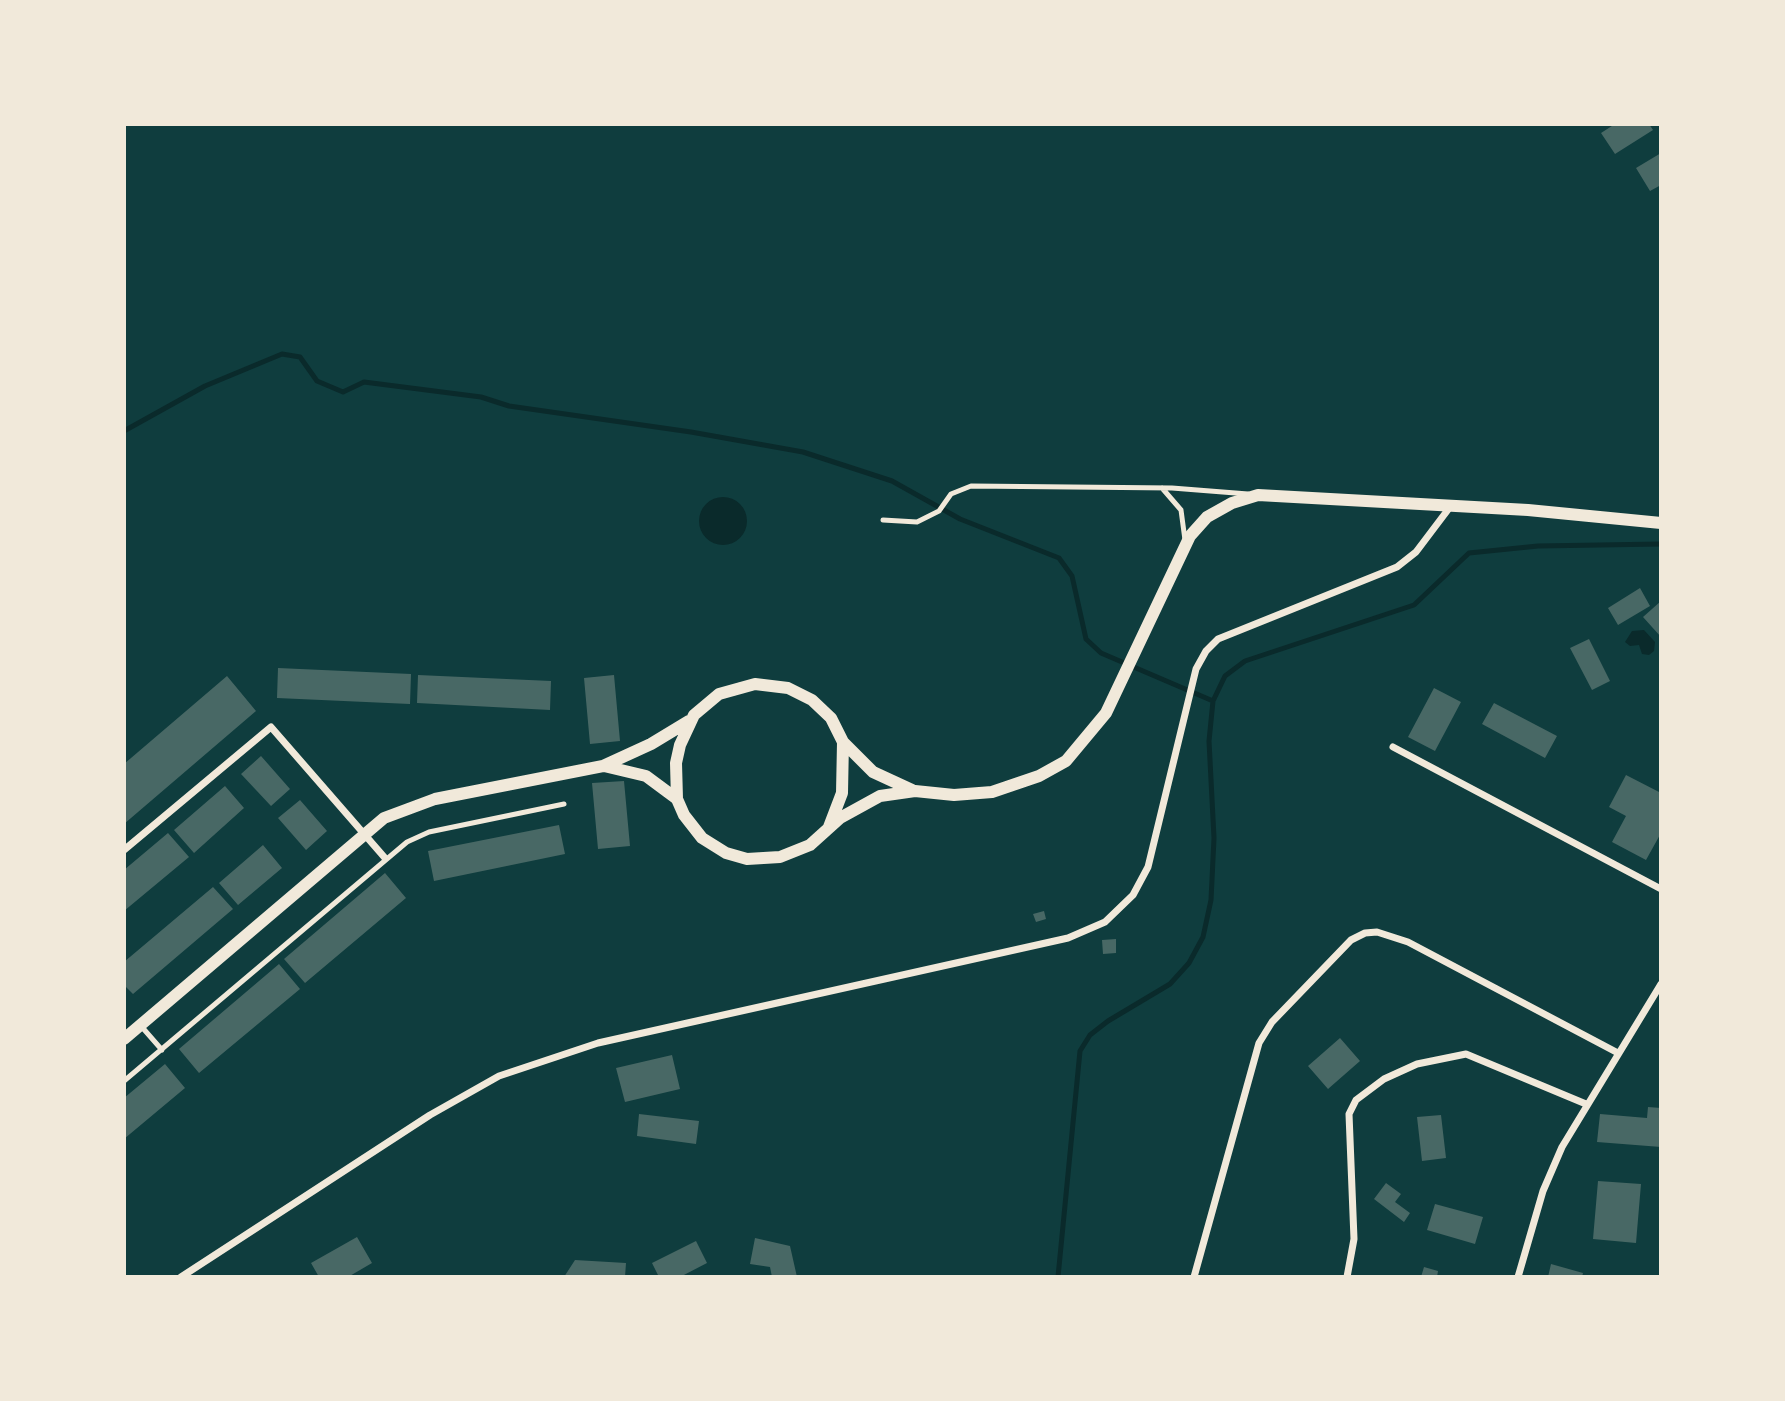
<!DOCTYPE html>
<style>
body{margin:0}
#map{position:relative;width:1785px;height:1401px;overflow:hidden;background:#0f3d3e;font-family:Karla,sans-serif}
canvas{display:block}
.frame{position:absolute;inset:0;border:126px solid #f1e9da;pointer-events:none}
</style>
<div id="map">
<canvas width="1785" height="1401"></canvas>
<div class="frame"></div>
</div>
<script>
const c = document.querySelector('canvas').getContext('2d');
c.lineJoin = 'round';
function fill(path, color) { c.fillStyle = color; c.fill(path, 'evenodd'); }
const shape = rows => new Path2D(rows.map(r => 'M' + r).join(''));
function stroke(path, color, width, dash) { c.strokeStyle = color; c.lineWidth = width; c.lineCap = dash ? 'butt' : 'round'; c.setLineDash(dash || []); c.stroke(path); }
fill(shape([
 '699 521a24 24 0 1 1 48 0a24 24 0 1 1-48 0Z',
 [1644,630,1655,642,1654,651,1649,655,1642,654,1639,645,1630,646,1625,642,1632,631]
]), '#0a2a2b');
stroke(shape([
 [124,431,205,386,282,354,300,357,317,381,343,392,364,382,481,397,509,406,691,432,803,452,892,481,960,519,1059,558,1072,576,1086,639,1101,653,1213,701],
 [1058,1277,1080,1051,1090,1035,1108,1021,1170,984,1189,963,1203,937,1211,900,1214,838,1209,741,1213,701,1225,676,1245,661,1414,605,1469,553,1538,546,1661,544]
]), '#0a2a2b', 5);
fill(shape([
 [1615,124,1649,124,1653,130,1615,154,1601,133],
 [1661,153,1661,185,1650,191,1636,168],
 [1640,588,1650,606,1618,625,1608,608],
 [1661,601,1661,637,1643,617],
 [1589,639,1610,681,1592,690,1570,648],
 [278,668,411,674,410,704,277,698],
 [418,675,551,681,550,710,417,703],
 [614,675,620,741,590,744,584,678],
 [227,676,256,711,124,824,124,764],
 [1434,688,1461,702,1435,751,1408,737],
 [1494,703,1557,736,1545,758,1482,724],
 [261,756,290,789,271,806,241,774],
 [1626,775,1661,793,1661,833,1646,860,1612,842,1626,816,1609,807],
 [624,781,630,846,598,849,592,783],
 [225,786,244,808,194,853,174,830],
 [300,800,327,831,306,850,278,818],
 [559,825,565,854,434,881,428,851],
 [168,833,189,857,124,911,124,870],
 [263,845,282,868,238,905,219,883],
 [385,873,406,898,305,983,284,959],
 [213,887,233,909,133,994,124,985,124,962],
 [1044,911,1046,919,1036,922,1033,914],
 [1116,939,1116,953,1103,954,1102,940],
 [279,964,300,989,199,1073,179,1049],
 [1340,1038,1360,1061,1328,1089,1308,1066],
 [672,1055,680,1089,625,1102,616,1068],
 [165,1064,185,1088,124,1139,124,1098],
 [1648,1107,1661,1108,1661,1147,1597,1142,1600,1114,1647,1118],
 [639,1114,699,1121,696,1144,637,1136],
 [1441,1115,1446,1158,1422,1161,1417,1117],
 [1598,1181,1641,1184,1636,1243,1593,1239],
 [1386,1183,1401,1194,1395,1202,1410,1213,1404,1222,1374,1199],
 [1435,1204,1483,1217,1475,1244,1427,1230],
 [357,1237,372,1263,348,1277,319,1277,311,1263],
 [755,1238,790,1246,797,1277,772,1277,770,1267,750,1264],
 [696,1241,707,1263,680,1277,659,1277,652,1263],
 [575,1260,626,1263,625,1277,564,1277],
 [1551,1264,1583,1273,1582,1277,1548,1277],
 [1424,1267,1438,1271,1437,1277,1421,1277]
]), '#486865');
stroke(shape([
 [1162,488,1181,510,1185,540],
 [883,520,917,522,939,511,951,494,971,486,1172,488,1248,494],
 [141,1026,162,1050],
 [124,1081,407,842,429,832,564,804]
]), '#f1e9da', 5);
stroke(shape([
 [1393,747,1661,889],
 [124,850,271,727,385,858],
 [181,1277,430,1115,499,1076,598,1043,1068,938,1105,922,1133,895,1148,867,1196,669,1206,651,1218,639,1397,567,1416,552,1450,507],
 [1194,1277,1259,1043,1272,1022,1351,940,1365,933,1377,932,1408,942,1618,1053],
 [1347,1277,1354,1239,1349,1114,1356,1100,1384,1079,1417,1064,1466,1054,1586,1104],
 [1518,1277,1543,1191,1562,1147,1661,984]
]), '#f1e9da', 7);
stroke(shape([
 [843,742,873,772,912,790],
 [604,766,646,776,677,799],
 [829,827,842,793,843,742,831,718,812,700,788,688,755,684,719,694,694,715,680,745,676,763,677,799,684,815,702,838,726,853,747,859,780,857,810,845,840,818,880,796,915,791,954,795,992,792,1039,776,1066,761,1106,713,1190,536,1207,517,1232,503,1258,495,1528,510,1661,523],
 [124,1039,384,818,435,799,603,766,651,744,689,721]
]), '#f1e9da', 12);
</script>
